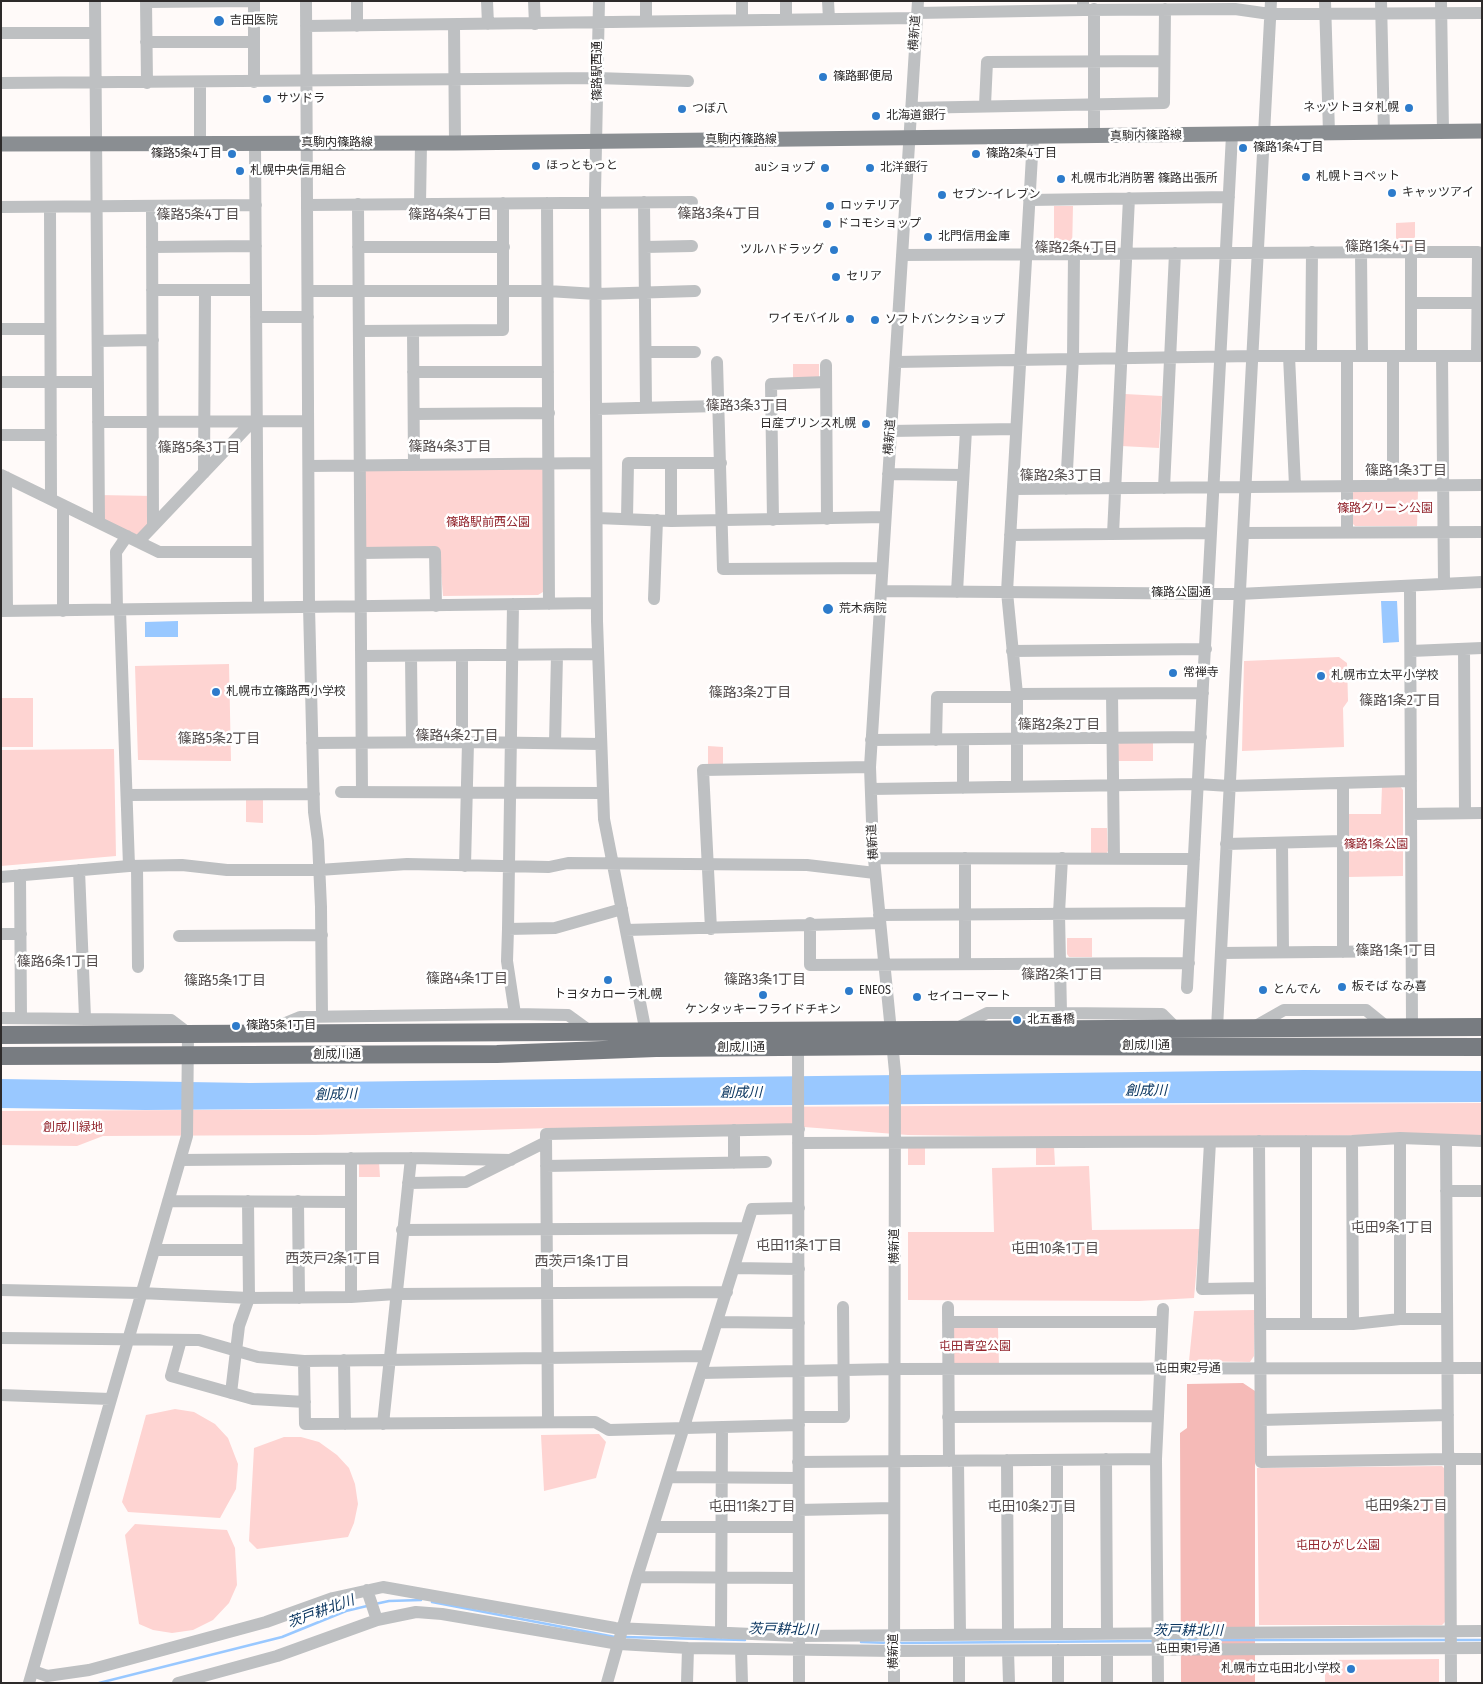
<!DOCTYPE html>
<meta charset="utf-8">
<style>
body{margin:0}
#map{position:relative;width:1483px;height:1684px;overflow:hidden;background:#fffaf9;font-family:"Fira Sans Condensed",sans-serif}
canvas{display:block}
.frame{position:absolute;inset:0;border:2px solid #2d2a2a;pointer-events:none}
</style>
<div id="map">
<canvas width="1483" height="1684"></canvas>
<div class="frame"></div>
</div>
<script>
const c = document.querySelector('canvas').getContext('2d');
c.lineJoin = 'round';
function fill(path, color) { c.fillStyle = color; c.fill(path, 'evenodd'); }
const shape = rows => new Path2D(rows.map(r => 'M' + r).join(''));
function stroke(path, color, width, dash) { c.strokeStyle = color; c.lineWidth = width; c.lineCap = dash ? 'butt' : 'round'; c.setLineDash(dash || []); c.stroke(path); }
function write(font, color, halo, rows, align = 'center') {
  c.font = font + ' "Fira Sans Condensed","Noto Sans JP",sans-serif'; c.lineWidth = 5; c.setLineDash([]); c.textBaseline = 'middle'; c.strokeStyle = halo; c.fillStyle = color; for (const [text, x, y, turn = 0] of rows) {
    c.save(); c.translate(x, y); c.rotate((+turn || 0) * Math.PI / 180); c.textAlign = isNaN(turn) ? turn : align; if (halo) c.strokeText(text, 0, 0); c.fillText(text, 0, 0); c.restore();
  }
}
fill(shape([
 [1054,206,1073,206,1072,251,1054,250],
 [1415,222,1415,248,1396,248,1396,223],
 [793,364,819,364,819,380,793,379],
 [1125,394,1162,396,1159,448,1121,446],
 [540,467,543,470,543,592,538,595,443,596,439,548,368,549,365,546,364,471],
 [1354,491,1418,491,1417,526,1355,526,1353,524,1352,494],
 [99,495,153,496,153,526,138,542,99,522],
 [1339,657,1347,663,1348,701,1343,708,1344,747,1242,751,1244,661],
 [229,664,231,761,138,760,135,666],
 [1,698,33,698,33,747,1,747],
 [1153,742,1153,761,1118,761,1118,745,1120,743],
 [708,746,723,747,723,765,708,765],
 [114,749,116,856,1,866,1,750],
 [1382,786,1400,786,1403,790,1403,876,1348,877,1348,814,1381,814],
 [246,799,263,799,263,823,246,822],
 [1091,828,1107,828,1108,851,1106,854,1091,853],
 [1067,938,1092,938,1092,957,1069,957,1067,954],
 [1482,1103,1482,1135,1049,1137,908,1135,804,1127,551,1128,315,1135,103,1136,77,1146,1,1145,1,1111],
 [1036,1146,1054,1146,1055,1165,1036,1165],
 [908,1147,925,1147,925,1165,908,1165],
 [359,1161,379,1162,380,1177,359,1177],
 [1089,1166,1092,1230,1200,1229,1194,1298,1139,1301,908,1300,908,1232,994,1232,992,1168],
 [1255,1310,1254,1356,1250,1362,1189,1361,1194,1311],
 [952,1328,998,1328,999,1365,952,1365],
 [175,1409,194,1412,215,1424,228,1438,238,1464,236,1489,220,1518,128,1512,122,1502,146,1415],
 [599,1434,606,1442,596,1478,544,1491,541,1435],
 [284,1437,301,1437,319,1442,337,1455,349,1468,355,1484,358,1504,354,1523,348,1537,257,1549,249,1541,254,1448],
 [1442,1466,1445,1469,1445,1622,1442,1625,1259,1625,1257,1468],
 [135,1524,227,1530,235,1548,237,1585,229,1603,213,1620,193,1630,172,1633,153,1630,139,1624,125,1535],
 [1439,1659,1439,1683,1325,1683,1325,1660]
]), '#fed4d2');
fill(shape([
 [1243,1383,1255,1391,1255,1683,1181,1683,1180,1433,1187,1428,1187,1384]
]), '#f5bab7');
fill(shape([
 [1381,601,1397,601,1399,642,1383,643],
 [178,621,178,637,145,637,145,622],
 [1304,1070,1482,1071,1482,1102,927,1104,145,1110,1,1108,1,1079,250,1083]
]), '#99c8ff');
stroke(shape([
 [432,1602,615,1637],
 [375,1604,389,1601,421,1600],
 [623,1637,745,1640],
 [1161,1640,1448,1640],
 [1456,1640,1482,1640],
 [861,1642,890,1643],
 [898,1643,1153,1641],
 [99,1683,282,1637,346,1611,367,1606]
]), '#99c8ff', 2.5);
stroke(shape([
 [95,1,99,522],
 [146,1,147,83],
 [254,1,254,82],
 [306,1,309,606,314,812,318,841,321,907,322,1016],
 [357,1,357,26],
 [487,1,488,24],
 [534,1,535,24],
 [599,1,595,193,597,621,604,819,647,1038],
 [742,1,742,19],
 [786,1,786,18],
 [828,1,829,19],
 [1083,1,1083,10,1235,9,1270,14,1482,13],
 [1325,1,1329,133],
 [1381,1,1384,133],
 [1441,1,1443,132],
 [146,2,254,1],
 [917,13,1083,10],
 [646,21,646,1],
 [454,25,455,143],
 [306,26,917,18],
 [1,33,95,33],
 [146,42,254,42],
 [200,82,200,143],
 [1,83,597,78,688,81],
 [985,105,987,62,1164,61],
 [911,108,1164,103,1165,9],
 [1094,136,1094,9],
 [255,143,258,607],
 [1029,200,1229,197],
 [644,202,646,408],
 [547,203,549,604],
 [358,204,362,792],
 [420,204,421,144],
 [307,205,692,202],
 [152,206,153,526],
 [1,207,256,205],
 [50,207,51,499],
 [152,247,256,246],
 [358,247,504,247],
 [645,247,692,246],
 [1361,252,1362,356],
 [1411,252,1478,252,1477,356],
 [902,255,1411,252,1411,356],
 [152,290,256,290],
 [308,291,548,291,596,294,695,291],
 [1411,303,1478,303],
 [256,317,308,317],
 [1,329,50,329],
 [359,331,503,330,503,203],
 [413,331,414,465],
 [98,341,153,340],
 [646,352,695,352],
 [1289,356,1295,486],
 [1311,356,1312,252],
 [1347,356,1347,532],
 [1442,356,1444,584],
 [717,362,723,569,882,568],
 [896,362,1252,356,1482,356],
 [826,365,827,519],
 [413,372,548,372],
 [1,382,98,382],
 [596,409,719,406],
 [414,414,549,413],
 [98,422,308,421],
 [890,431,1016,429],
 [1,435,51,435],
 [671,463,671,521],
 [309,466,596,463],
 [204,473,205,291],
 [888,474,963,475],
 [1,475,159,552,257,552],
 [6,477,7,611],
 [1393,485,1393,356],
 [1164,488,1175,253],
 [1013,489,1482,485],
 [1066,489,1073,358,1074,254],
 [63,505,63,611],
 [597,518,671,521,885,517],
 [627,519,628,463,721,463],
 [773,520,771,384,826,382],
 [1243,533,1482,532],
 [1113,534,1129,198],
 [1010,535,1211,533],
 [138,542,252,422],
 [361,553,435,552,436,606],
 [1410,586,1412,1027],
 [881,591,1239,594,1482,582],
 [957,592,966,430],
 [654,599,657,520],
 [513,604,508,929,555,928,622,909],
 [117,610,116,552,127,536],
 [120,610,129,866],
 [1,611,597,603],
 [1464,649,1465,813],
 [1012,651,1206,649],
 [1411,651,1482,648],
 [362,656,598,654],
 [411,656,412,742],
 [462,656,462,742],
 [1017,694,1203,693],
 [1112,694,1114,858],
 [871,740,1201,737],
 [936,740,937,697,1017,697],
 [312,743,468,742,601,744],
 [555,743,557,655],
 [1343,783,1343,952],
 [1017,787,1017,694,1007,592,1033,138],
 [963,788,963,740],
 [871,789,1198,784,1229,786,1411,781],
 [341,792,603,793],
 [127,795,314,794],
 [1411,814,1482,813],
 [1282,843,1283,952],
 [1226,844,1343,841],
 [874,858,1194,859],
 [137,866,138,967],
 [465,866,468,742],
 [79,870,85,1018],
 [20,875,21,1018],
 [1,877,129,866,182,865,227,870,319,870,407,864,549,867,568,863,807,865,875,873],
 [879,915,1191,913],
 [810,923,810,965,1189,963],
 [508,929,507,961,515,1014],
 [711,929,703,770,870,767],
 [626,930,880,923],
 [1,934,21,934],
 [179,936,322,935],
 [1221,953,1411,951],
 [965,963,965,858],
 [1187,988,1232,135],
 [1061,1013,1059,913,1062,858],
 [1,1018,171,1020,188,1033,187,1136,29,1683],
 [1254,1027,1284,1010,1366,1010,1387,1027],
 [957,1028,987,1013,1061,1013,1162,1014,1176,1028],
 [1217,1028,1271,1],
 [266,1031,300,1017,515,1014,568,1015,590,1031],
 [798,1040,799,1683],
 [734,1130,734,1163],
 [1400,1138,1400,1319],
 [1259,1141,1261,1462,1450,1459,1451,1683],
 [1306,1141,1306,1324],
 [1352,1141,1353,1324],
 [1446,1141,1448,1453,1450,1459,1482,1459],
 [1210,1142,1202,1289,1260,1288],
 [798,1143,1352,1141,1400,1138,1482,1141],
 [180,1160,411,1158,511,1160],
 [546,1166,766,1162],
 [408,1183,466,1182,546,1142],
 [1446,1191,1482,1191],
 [168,1201,350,1202],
 [298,1201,299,1298],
 [402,1230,746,1228],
 [154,1250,248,1250],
 [734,1268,799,1269],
 [1,1290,140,1293,249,1298,351,1297,396,1294,727,1292],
 [351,1297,351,1158],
 [948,1307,949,1461],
 [717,1322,799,1323],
 [948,1322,1162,1322],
 [1260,1324,1353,1324,1400,1319,1447,1319],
 [1,1338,199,1340,258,1357,304,1361],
 [181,1340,171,1376,253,1399,305,1402],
 [705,1356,304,1361,305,1424,595,1422,609,1430,799,1425],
 [344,1360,345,1424],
 [701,1373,894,1369,1482,1368],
 [231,1393,239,1326,249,1298,248,1201],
 [1,1395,110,1399],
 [799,1417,844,1417,843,1307],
 [948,1417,1158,1416],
 [1261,1420,1448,1415],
 [548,1421,546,1134,799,1129],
 [383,1424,411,1158],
 [1106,1459,1107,1633],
 [1007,1460,1008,1633],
 [1057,1460,1057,1633],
 [958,1461,960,1634],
 [798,1462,1156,1459],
 [669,1477,798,1478],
 [798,1510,893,1508],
 [653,1527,798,1527],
 [637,1577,798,1578],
 [367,1590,377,1620],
 [721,1633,722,1427],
 [741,1649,742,1683],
 [1107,1650,1107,1683],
 [959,1651,959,1683],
 [1008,1651,1009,1683],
 [33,1671,47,1676,89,1670,266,1622,333,1598,383,1587,615,1628,798,1636,1482,1631],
 [178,1683,277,1656,377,1620,416,1612,442,1614,619,1644,688,1648,894,1651,1482,1648],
 [607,1683,637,1577,752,1209,799,1208],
 [687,1683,688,1648],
 [894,1683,895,1072,873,849,870,767,918,1],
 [1058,1683,1058,1650],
 [1158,1683,1156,1459,1163,1309]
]), '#bec0c2', 12);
stroke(shape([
 [1,144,455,143,1482,131]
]), '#8a8e92', 15);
stroke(shape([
 [1,1035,1482,1027],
 [1,1056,497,1054,656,1048,905,1046,1482,1047]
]), '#787c81', 18);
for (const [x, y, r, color] of [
 [219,21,6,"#2d7bcb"],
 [823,77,5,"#2d7bcb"],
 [267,99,5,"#2d7bcb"],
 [1409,108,5,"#2d7bcb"],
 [682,109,5,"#2d7bcb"],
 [876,116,5,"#2d7bcb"],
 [1243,148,5,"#2d7bcb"],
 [232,154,5,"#2d7bcb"],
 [976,154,5,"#2d7bcb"],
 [536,166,5,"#2d7bcb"],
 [825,168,5,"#2d7bcb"],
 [870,168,5,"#2d7bcb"],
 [240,171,5,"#2d7bcb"],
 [1306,177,5,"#2d7bcb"],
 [1061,179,5,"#2d7bcb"],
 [1392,193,5,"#2d7bcb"],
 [942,195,5,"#2d7bcb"],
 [830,206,5,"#2d7bcb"],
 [827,224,5,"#2d7bcb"],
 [928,237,5,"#2d7bcb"],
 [834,250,5,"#2d7bcb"],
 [836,277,5,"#2d7bcb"],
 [850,319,5,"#2d7bcb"],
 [875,320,5,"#2d7bcb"],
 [866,424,5,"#2d7bcb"],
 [828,609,6,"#2d7bcb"],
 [1173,673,5,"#2d7bcb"],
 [1321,676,5,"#2d7bcb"],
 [216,692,5,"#2d7bcb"],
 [608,980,5,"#2d7bcb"],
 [1342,987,5,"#2d7bcb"],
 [1263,990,5,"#2d7bcb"],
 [849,991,5,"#2d7bcb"],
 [763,995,5,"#2d7bcb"],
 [917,997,5,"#2d7bcb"],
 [1017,1020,5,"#2d7bcb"],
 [236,1026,5,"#2d7bcb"],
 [1351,1669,5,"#2d7bcb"]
]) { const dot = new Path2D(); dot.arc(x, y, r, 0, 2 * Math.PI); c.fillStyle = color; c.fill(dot); stroke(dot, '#fff', 2); }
write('12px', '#2d2a2a', '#fff', [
 ["吉田医院",230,21],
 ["篠路郵便局",833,77],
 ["サツドラ",277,99],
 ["ネッツトヨタ札幌",1399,108,"right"],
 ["つぼ八",692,109],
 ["北海道銀行",886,116],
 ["篠路1条4丁目",1253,148],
 ["篠路5条4丁目",222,154,"right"],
 ["篠路2条4丁目",986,154],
 ["ほっともっと",546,166],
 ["auショップ",815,168,"right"],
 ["北洋銀行",880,168],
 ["札幌中央信用組合",250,171],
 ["札幌トヨペット",1316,177],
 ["札幌市北消防署 篠路出張所",1071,179],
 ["キャッツアイ",1402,193],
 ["セブン-イレブン",952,195],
 ["ロッテリア",840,206],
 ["ドコモショップ",837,224],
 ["北門信用金庫",938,237],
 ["ツルハドラッグ",824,250,"right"],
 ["セリア",846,277],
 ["ワイモバイル",840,319,"right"],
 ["ソフトバンクショップ",885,320],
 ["日産プリンス札幌",856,424,"right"],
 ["荒木病院",839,609],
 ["常禅寺",1183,673],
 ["札幌市立太平小学校",1331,676],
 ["札幌市立篠路西小学校",226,692],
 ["板そば なみ喜",1352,987],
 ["とんでん",1273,990],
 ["ENEOS",859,991],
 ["トヨタカローラ札幌",608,995,"center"],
 ["セイコーマート",927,997],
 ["ケンタッキーフライドチキン",763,1010,"center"],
 ["北五番橋",1027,1020],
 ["篠路5条1丁目",246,1026],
 ["札幌市立屯田北小学校",1341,1669,"right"]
], 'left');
write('12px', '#2d2a2a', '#fff', [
 ["横新道",915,33,-86],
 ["篠路駅西通",598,71,-90],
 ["真駒内篠路線",1146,136,-1],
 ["真駒内篠路線",741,140],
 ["真駒内篠路線",337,143],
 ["横新道",890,437,-86],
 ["篠路公園通",1181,593],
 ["横新道",873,842,-94],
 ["創成川通",1146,1046],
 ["創成川通",741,1048],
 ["創成川通",337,1055],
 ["横新道",895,1246,-90],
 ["屯田東2号通",1188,1369],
 ["屯田東1号通",1188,1649],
 ["横新道",894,1651,-90]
]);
write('12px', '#92242c', '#fff', [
 ["篠路グリーン公園",1385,509],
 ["篠路駅前西公園",488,523],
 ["篠路1条公園",1376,845],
 ["創成川緑地",73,1128],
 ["屯田青空公園",975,1347],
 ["屯田ひがし公園",1338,1546]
]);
write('14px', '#554e4e', '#fff', [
 ["篠路3条4丁目",719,214],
 ["篠路5条4丁目",198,215],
 ["篠路4条4丁目",450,215],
 ["篠路1条4丁目",1386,247],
 ["篠路2条4丁目",1076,248],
 ["篠路3条3丁目",747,406],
 ["篠路4条3丁目",450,447],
 ["篠路5条3丁目",199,448],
 ["篠路1条3丁目",1406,471],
 ["篠路2条3丁目",1061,476],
 ["篠路3条2丁目",750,693],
 ["篠路1条2丁目",1400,701],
 ["篠路2条2丁目",1059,725],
 ["篠路4条2丁目",457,736],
 ["篠路5条2丁目",219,739],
 ["篠路1条1丁目",1396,951],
 ["篠路6条1丁目",58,962],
 ["篠路2条1丁目",1062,975],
 ["篠路4条1丁目",467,979],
 ["篠路3条1丁目",765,980],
 ["篠路5条1丁目",225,981],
 ["屯田9条1丁目",1392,1228],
 ["屯田11条1丁目",799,1246],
 ["屯田10条1丁目",1055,1249],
 ["西茨戸2条1丁目",333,1259],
 ["西茨戸1条1丁目",582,1262],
 ["屯田9条2丁目",1406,1506],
 ["屯田11条2丁目",752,1507],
 ["屯田10条2丁目",1032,1507]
]);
write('italic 14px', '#0d3862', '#fff', [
 ["創成川",1146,1091],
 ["創成川",741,1093],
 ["創成川",336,1095,-1],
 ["茨戸耕北川",321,1612,-20],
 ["茨戸耕北川",783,1630,1],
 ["茨戸耕北川",1188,1631]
]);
</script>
